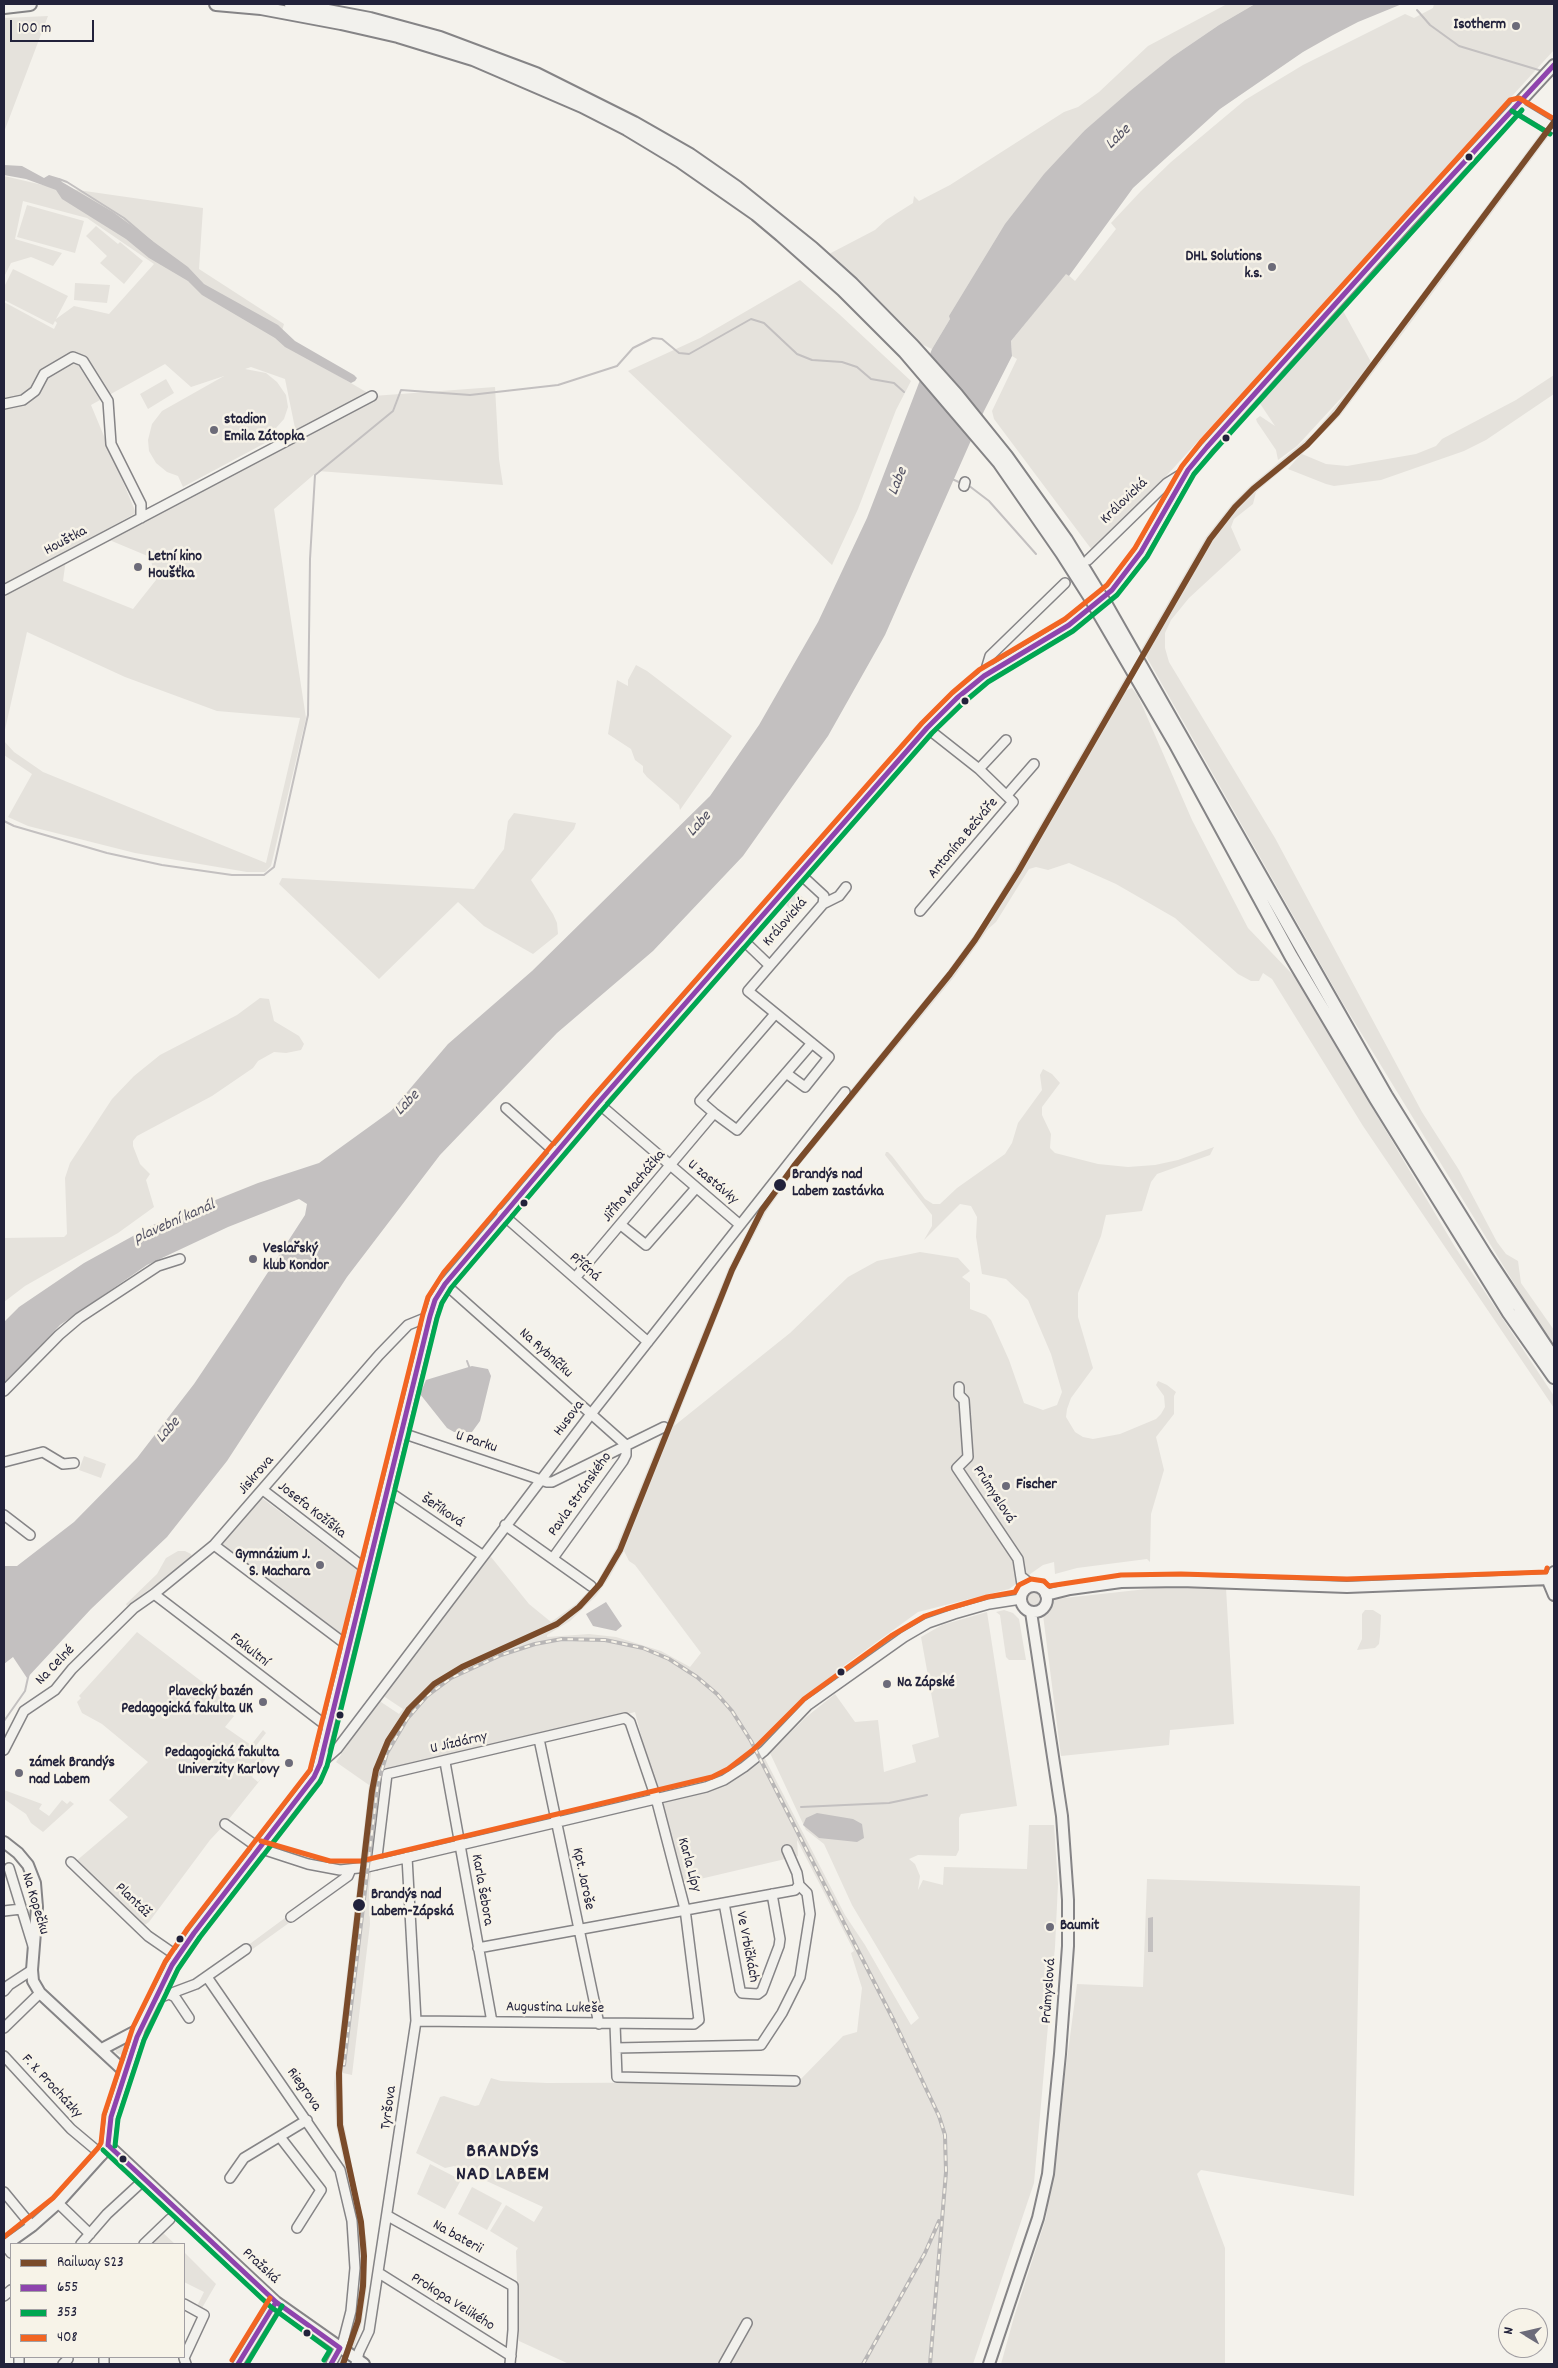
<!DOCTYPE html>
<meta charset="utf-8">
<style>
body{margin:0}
#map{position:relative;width:1558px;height:2368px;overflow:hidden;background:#f4f2ec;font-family:Dekko,sans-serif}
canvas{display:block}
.frame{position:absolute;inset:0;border:5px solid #22223b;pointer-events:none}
.legend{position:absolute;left:10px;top:2243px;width:175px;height:115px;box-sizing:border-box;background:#f7f3e8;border:1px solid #a29fa3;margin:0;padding:6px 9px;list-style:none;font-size:15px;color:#22223b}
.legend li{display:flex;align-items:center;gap:10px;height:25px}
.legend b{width:25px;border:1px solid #a29fa3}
.north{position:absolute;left:1498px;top:2308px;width:50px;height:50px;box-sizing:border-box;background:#f7f3e8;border:1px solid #a29fa3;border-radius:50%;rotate:279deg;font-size:14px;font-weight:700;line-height:20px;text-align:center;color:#22223b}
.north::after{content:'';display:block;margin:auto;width:18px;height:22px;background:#6c6b79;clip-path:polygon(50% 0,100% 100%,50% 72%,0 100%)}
.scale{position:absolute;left:10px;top:20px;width:84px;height:22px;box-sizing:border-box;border:2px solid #22223b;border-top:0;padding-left:6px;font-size:15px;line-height:18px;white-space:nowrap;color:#22223b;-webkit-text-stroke:4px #f7f3e8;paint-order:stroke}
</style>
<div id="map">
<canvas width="1558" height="2368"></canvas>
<div class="frame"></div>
<ul class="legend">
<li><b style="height:6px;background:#7a4b2a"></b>Railway S23</li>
<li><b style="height:6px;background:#8e44ad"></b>655</li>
<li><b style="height:6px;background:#00a651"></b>353</li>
<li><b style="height:6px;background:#f26522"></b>408</li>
</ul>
<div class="north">N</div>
<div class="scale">100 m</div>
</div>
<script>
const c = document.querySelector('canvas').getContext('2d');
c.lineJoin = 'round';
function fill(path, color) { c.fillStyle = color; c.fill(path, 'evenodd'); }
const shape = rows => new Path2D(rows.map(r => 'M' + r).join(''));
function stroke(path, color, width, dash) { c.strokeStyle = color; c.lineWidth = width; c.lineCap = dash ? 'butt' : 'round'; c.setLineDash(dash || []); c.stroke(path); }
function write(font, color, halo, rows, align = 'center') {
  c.font = font + ' Dekko,sans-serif'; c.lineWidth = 5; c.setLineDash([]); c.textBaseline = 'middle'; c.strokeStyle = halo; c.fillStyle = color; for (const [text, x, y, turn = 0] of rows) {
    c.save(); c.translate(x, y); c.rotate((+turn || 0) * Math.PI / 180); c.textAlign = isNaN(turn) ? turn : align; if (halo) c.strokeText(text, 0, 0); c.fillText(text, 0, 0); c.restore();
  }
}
fill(shape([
 [1227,4,1255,4,1219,25,1172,57,1085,130,950,319,932,349,921,344,829,254,875,230,886,220,913,203,914,196,919,201,950,185,1064,112,1078,107,1099,92,1148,46],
 [1434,4,1554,4,1554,50,1158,485,1092,550,994,419,992,411,1017,359,1012,356,1011,341,1066,273,1075,281,1116,229,1111,223,1141,191,1171,162,1245,100,1303,65,1405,14,1414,18,1433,8],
 [48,16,4,132,4,18],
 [1554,115,1554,129,1406,329,1340,416,1302,454,1326,464,1347,466,1416,454,1436,446,1442,439,1516,400,1554,375,1554,394,1486,440,1464,451,1381,480,1334,486,1326,484,1288,469,1300,455,1256,492,1253,504,1234,519,1231,527,1241,550,1189,598,1171,620,1165,633,1165,648,1169,662,1275,838,1422,1112,1459,1170,1497,1242,1506,1254,1518,1261,1521,1283,1554,1330,1554,1344,1545,1334,1341,1000,1146,656,1152,644,1151,644,1124,691,1132,688,1138,696,1192,820,1248,928,1294,976,1455,1247,1554,1396,1554,1408,1363,1126,1272,979,1263,973,1259,981,1251,981,1238,974,1175,918,1116,884,1069,863,1048,870,1036,867,1029,869,996,922,988,929,954,977,797,1168,766,1212,735,1272,674,1426,790,1333,848,1277,877,1261,920,1252,958,1258,970,1271,962,1277,970,1283,970,1309,986,1315,991,1320,1009,1360,1024,1403,1043,1410,1057,1405,1062,1392,1051,1354,1028,1300,1006,1279,982,1274,976,1237,977,1217,971,1206,960,1204,924,1240,932,1226,932,1215,885,1155,886,1152,888,1152,892,1156,925,1199,933,1204,940,1204,957,1188,1005,1154,1012,1143,1018,1123,1042,1090,1040,1075,1043,1069,1052,1074,1060,1083,1042,1107,1042,1115,1051,1134,1050,1148,1055,1153,1098,1164,1128,1167,1155,1165,1178,1160,1214,1147,1210,1155,1157,1174,1151,1182,1142,1211,1106,1215,1101,1236,1078,1293,1078,1317,1093,1368,1071,1398,1067,1409,1066,1417,1075,1432,1083,1437,1093,1439,1120,1434,1156,1419,1161,1414,1165,1407,1164,1396,1156,1385,1158,1381,1167,1385,1176,1392,1174,1396,1174,1414,1156,1437,1164,1470,1151,1514,1150,1562,1147,1559,1077,1568,1055,1574,1054,1562,1043,1565,1009,1589,918,1612,845,1665,759,1747,845,1915,865,1945,911,2025,919,2018,852,1905,824,1844,806,1830,770,1753,805,1718,835,1694,855,1722,878,1720,884,1772,916,1762,912,1745,939,1737,921,1637,942,1625,987,1612,1017,1806,961,1814,959,1818,959,1850,956,1856,918,1855,909,1859,915,1864,920,1876,918,1890,923,1880,943,1885,944,1867,1027,1869,1029,1825,1054,1825,1058,1884,1055,1947,1034,2183,973,2364,569,2364,519,2341,516,2251,518,2248,490,2231,506,2205,534,2222,543,2207,454,2166,445,2168,416,2153,440,2097,444,2096,475,2106,479,2105,491,2078,501,2081,547,2083,798,2082,843,2036,857,2032,862,1988,851,1953,854,1951,797,1840,798,1856,683,1883,660,1793,648,1762,635,1712,385,1772,369,1888,370,1924,352,2075,343,2073,342,2083,344,2124,367,2243,367,2286,362,2322,354,2348,348,2364,338,2364,354,2320,359,2286,360,2256,356,2223,336,2125,334,2083,369,1785,336,1762,378,1700,399,1714,403,1709,382,1695,487,1552,529,1604,551,1622,576,1604,597,1582,616,1548,728,1269,759,1208,791,1163,947,972,981,925,1014,870,1206,537,1232,504,1250,486,1313,434,1354,384,1297,446,1278,460,1276,450,1257,422,1256,419,1260,416,1275,426,1257,399,1342,309,1371,362],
 [624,1551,629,1561,635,1565,701,1653,690,1667,661,1651,616,1637,589,1634,547,1637,547,1635,570,1621,596,1596,609,1578],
 [4,176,43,185,203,208,199,269,284,324,279,341,373,396,495,387,499,459,503,485,318,471,274,509,306,718,271,866,265,872,247,872,135,853,28,826,8,817,32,774,4,755,4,741,14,752,43,772,266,863,300,718,217,711,125,677,27,632,4,734,4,596,66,559,63,581,133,609,156,580,150,557,107,539,296,433,285,379,251,367,245,369,266,373,277,382,286,395,288,407,284,419,276,428,280,435,183,487,178,476,167,472,156,463,149,451,148,440,152,424,162,411,224,376,191,387,165,364,91,405,136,513,4,586,4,302,54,329,57,323,55,321,53,325,4,300,4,287,13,269,68,296,56,319,74,306,109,314,154,264,87,218,23,201,15,239,62,253,53,266,31,257,11,263,4,277],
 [27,205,84,221,75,253,17,237],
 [96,226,118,244,120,242,143,261,124,284,100,263,107,256,86,236],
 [800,280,839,314,911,381,896,410,858,509,832,565,628,371,700,338],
 [75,283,110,285,107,303,74,300],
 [166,379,174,393,148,409,140,394],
 [636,665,647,671,732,736,680,810,679,805,647,777,643,772,643,766,635,760,631,749,608,734,617,680,628,686,628,680],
 [514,813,576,823,574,829,531,880,553,914,557,923,558,934,533,954,484,926,458,902,379,979,279,884,282,878,474,889,504,849,508,821],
 [796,892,805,899,794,912,786,905],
 [260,998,269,999,274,1021,299,1036,304,1044,301,1050,286,1053,274,1052,258,1061,253,1068,212,1096,137,1136,133,1141,133,1146,140,1164,150,1174,146,1180,154,1207,118,1233,25,1286,4,1302,4,1238,64,1237,67,1234,65,1178,70,1163,112,1099,134,1076,160,1055,237,1015],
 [84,1456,106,1464,101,1478,79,1470],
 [262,1498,360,1572,344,1636,222,1544],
 [178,1551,185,1551,191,1554,192,1558,169,1578,162,1580,127,1606,126,1604,157,1574,166,1558],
 [1156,1588,1226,1588,1234,1724,1170,1730,1169,1745,1061,1756,1043,1615,1055,1599],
 '1023 1600a10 10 0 1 1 20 0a10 10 0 1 1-20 0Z',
 [1004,1610,1013,1613,1019,1619,1026,1660,1009,1660,1006,1657,1000,1615,996,1612],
 [1365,1610,1373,1610,1381,1615,1380,1636,1379,1644,1375,1648,1357,1650,1362,1639,1362,1614],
 [137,1632,235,1707,231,1714,234,1716,225,1727,251,1745,263,1730,266,1733,255,1747,267,1757,252,1777,258,1782,265,1774,225,1824,210,1840,149,1922,142,1927,75,1862,128,1817,109,1800,148,1762,102,1724,82,1713,77,1702,81,1698,79,1696],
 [4,1790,42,1804,39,1809,49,1816,62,1800,67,1804,70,1801,74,1804,43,1832,31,1823,26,1814,4,1799],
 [1147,1879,1360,1886,1354,2196,1201,2170,1197,2174,1225,2248,1225,2364,1001,2364,1014,2317,1046,2218,1077,1984,1143,1987],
 [289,1915,293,1920,250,1951,247,1946],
 [131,2038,126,2053,122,2055,116,2053,115,2047],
 [430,2164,461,2180,445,2209,417,2194],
 [472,2187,502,2203,487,2230,458,2214],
 [162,2232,175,2244,147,2244],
 [184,2252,216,2284,202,2308,197,2306,204,2292,184,2282]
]), '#e5e2dc');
fill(shape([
 [1255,4,1402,4,1358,22,1333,35,1303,52,1220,109,1133,188,1069,276,1066,274,1011,341,1012,356,984,411,885,635,828,736,743,856,653,951,557,1033,440,1155,347,1277,227,1461,167,1537,91,1609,27,1678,13,1657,4,1664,4,1566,17,1566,74,1522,137,1458,194,1384,237,1320,305,1215,307,1204,299,1199,228,1227,147,1265,60,1325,4,1385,4,1322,19,1307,84,1263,153,1225,258,1183,319,1163,391,1111,448,1044,532,971,710,796,759,725,818,622,867,518,932,349,950,319,949,316,1005,224,1044,174,1085,130,1130,91,1172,57,1219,25],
 [4,165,22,166,44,178,49,175,59,178,62,182,113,212,188,267,204,284,278,325,295,341,354,375,357,378,355,381,351,383,285,347,275,338,202,295,188,281,149,258,126,239,62,199,56,190,26,179,4,175],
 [472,1366,488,1369,491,1376,480,1421,472,1432,454,1432,447,1428,420,1394,426,1380],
 [606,1602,622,1626,616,1631,593,1626,586,1614],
 [817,1813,853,1819,862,1824,864,1838,857,1842,819,1838,803,1825,806,1818],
 [1153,1917,1153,1952,1148,1952,1148,1918]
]), '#c3c0c0');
stroke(shape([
 [1417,10,1430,25,1459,46,1542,71],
 [59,179,67,182,124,218,152,242],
 [952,479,961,483],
 [968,485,989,501,1036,554],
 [4,821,14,826,107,853,162,865,232,875,264,875,274,867,308,715,310,559,315,475,393,411,401,390,470,395,558,385,617,366,633,348,653,338,662,339,679,353,689,354,751,319,764,323,797,354,812,360,842,362,857,367,871,379,894,383,904,392],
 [467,1361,470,1369],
 [4,1721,25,1691,29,1673],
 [801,1807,889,1803,927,1795]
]), '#c3c0c0', 2);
const minor = shape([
 [1516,105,1554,128],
 [4,404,23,400,35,391,44,374,73,357,83,361,108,401,111,444,141,504,141,518],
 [964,486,965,482],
 [1088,560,1167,483,1188,470],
 [4,590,372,396],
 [984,676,990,656,1065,583],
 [979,769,1006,740],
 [1007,795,1034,764],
 [823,904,839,896,846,887],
 [920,911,1013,802,979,769,927,728],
 [742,939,769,965],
 [775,1014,700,1101,714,1113,737,1130,812,1043],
 [786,1073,805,1087,829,1057,748,991,823,904,824,896,799,873],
 [598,1103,739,1224],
 [506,1108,556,1153],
 [502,1214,648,1342],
 [621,1225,646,1245,696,1188],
 [575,1278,714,1113],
 [445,1284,626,1445,626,1455,623,1461,553,1558],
 [959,1387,959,1395,964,1400,968,1457,957,1468,1018,1559,1023,1591],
 [4,1391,59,1335,79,1318,158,1266,180,1259],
 [402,1433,547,1482,552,1482,664,1427],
 [4,1462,43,1452,63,1464,74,1463],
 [263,1490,367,1570],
 [388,1491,482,1555],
 [4,1515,30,1535],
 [505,1525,591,1586],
 [214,1545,348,1646],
 [1023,1578,1033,1586],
 [154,1594,328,1727],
 [539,1739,599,2024],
 [4,1750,24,1711,55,1690,72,1669,134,1608,154,1594,214,1545,379,1355,408,1325,430,1316],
 [445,1762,492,2022],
 [320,1764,337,1749,591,1414,845,1092],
 [225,1824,259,1848,308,1864,340,1870,367,1867,706,1787,724,1780,744,1767,764,1751,808,1705,904,1637,928,1623,954,1614,989,1604,1021,1599],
 [71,1862,148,1936,177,1956],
 [376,1865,387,1774,625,1718,630,1722,656,1798,685,1909,699,2020,694,2024,416,2021],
 [9,1868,33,1946],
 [724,1903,740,1990,742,1993,758,1994,762,1991,779,1946,780,1939,772,1894],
 [4,1911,21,1909],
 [291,1917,348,1876,351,1869],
 [478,1948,795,1890,799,1885,797,1873,787,1850],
 [207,1977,340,2170,352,2221,355,2268,351,2311,343,2342,331,2364],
 [4,1991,9,1985,32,1970],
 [169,1994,175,1997,189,2018],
 [156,1999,196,1984,246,1949],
 [615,2024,617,2077,795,2081],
 [4,2028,40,1993],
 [616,2048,761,2045,782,2013,800,1977,810,1914,807,1893,799,1885],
 [4,2056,71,2129,102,2155],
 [280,2137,321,2190,297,2228],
 [230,2178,244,2158,307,2120],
 [4,2192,32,2226],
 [58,2203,90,2234],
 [388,2216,513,2286,513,2330,510,2364],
 [81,2244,107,2214,145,2179],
 [144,2244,170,2219],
 [5,2245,11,2253],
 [379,2273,511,2356],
 [4,2296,11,2290],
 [184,2304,204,2315,184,2358,186,2364],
 [19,2364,19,2357],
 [63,2364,68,2359],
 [104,2364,104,2357],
 [238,2364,276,2302],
 [356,2364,359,2352,369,2331,416,2021,407,1857],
 [724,2364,747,2323]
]);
const major = shape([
 [1554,1572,1549,1583,1554,1595],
 '1021 1599a13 13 0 1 1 26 0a13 13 0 1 1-26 0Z',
 [1046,1595,1070,1589,1121,1582,1181,1581,1347,1587,1550,1579],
 [4,1842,18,1853,28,1865,35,1883,37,1907,32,1970,33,1981,40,1993,125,2072],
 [102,2049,140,2029],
 [108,2145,276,2302,364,2364],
 [4,2246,32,2226,58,2203,104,2152,108,2145,111,2117,140,2029,172,1965,194,1933,317,1773,430,1316,435,1300,445,1284,598,1103,927,728,957,698,984,676,1069,625,1112,590,1141,552,1188,470,1207,447,1408,223,1554,65],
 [989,2364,1038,2218,1048,2174,1060,2054,1068,1946,1068,1900,1062,1816,1031,1612]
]);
const highway = shape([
 [216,4,261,8,341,23,398,36,473,59,582,106,627,129,680,161,756,214,781,235,843,290,905,352,999,462,1062,553,1092,600],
 [291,4,370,19,440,38,536,74,634,123,690,155,736,187,812,248,852,284,913,346,956,394,1006,456,1066,540,1099,594],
 [4,7,30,4],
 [1106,605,1386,1096,1485,1255,1554,1359],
 [1099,613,1175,743,1291,956,1376,1099,1509,1313,1554,1377]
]);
stroke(minor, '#858486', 12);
stroke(major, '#858486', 14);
stroke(highway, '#858486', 16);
stroke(minor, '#f2f1ed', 9);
stroke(major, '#f2f1ed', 10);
stroke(highway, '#f2f1ed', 12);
const rail = shape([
 [344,2065,378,1783,387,1753,407,1719,427,1696,451,1678,501,1655,535,1644,562,1639,605,1640,643,1648,669,1659,697,1677,717,1694,732,1711,751,1741,894,2021,939,2116,945,2135,946,2172,930,2364],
 [863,2364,925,2253,939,2221]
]);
stroke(rail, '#b8b6b6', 4);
stroke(rail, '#f7f3e8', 2, [5.5]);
const highwayBridge = shape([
 [1099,594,1106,605],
 [1092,600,1099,613]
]);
stroke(highwayBridge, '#858486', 16, []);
stroke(highwayBridge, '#f2f1ed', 12);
stroke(shape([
 [108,2145,111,2117,137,2037,172,1965,194,1933,314,1777,320,1764,430,1316,435,1300,445,1284,598,1103,927,728,957,698,984,676,1069,625,1112,590,1141,552,1188,470,1207,447,1408,223,1554,65],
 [108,2145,276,2302,340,2348,331,2364],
 [238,2364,276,2302]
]), '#8e44ad', 5);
stroke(shape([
 [1512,111,1550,134],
 [115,2146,118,2119,144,2040,178,1969,200,1937,320,1782,327,1766,437,1318,442,1303,451,1288,604,1108,932,733,962,704,988,682,1073,631,1117,595,1147,557,1194,474,1213,452,1522,110],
 [103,2150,271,2307,330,2350,324,2360],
 [247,2364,282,2306]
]), '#00a651', 5);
stroke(shape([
 [261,1841,330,1861,361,1861,712,1777,728,1769,754,1749,804,1699,891,1636,925,1616,946,1609,987,1597,1015,1592,1019,1585,1031,1579,1044,1581,1049,1586,1121,1575,1181,1574,1347,1579,1546,1572,1547,1568],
 [4,2237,53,2198,98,2148,101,2143,104,2115,133,2027,165,1962,188,1928,310,1770,423,1314,428,1297,444,1272,592,1098,922,723,952,693,979,670,1065,619,1107,585,1135,548,1182,466,1201,442,1510,100,1519,98,1554,119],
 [232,2360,270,2298]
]), '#f26522', 5);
stroke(shape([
 [343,2364,358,2321,363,2286,364,2256,361,2222,340,2125,339,2073,372,1791,376,1770,388,1741,409,1709,434,1684,462,1667,557,1624,579,1607,600,1584,620,1550,732,1270,762,1210,794,1166,950,974,975,940,1018,872,1210,539,1235,507,1253,489,1307,445,1337,413,1554,122]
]), '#7a4b2a', 6);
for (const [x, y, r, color] of [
 [1516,26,5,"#6c6b79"],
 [1469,157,4.5,"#22223b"],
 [1272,267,5,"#6c6b79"],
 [214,430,5,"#6c6b79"],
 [1226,438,4.5,"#22223b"],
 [138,567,5,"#6c6b79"],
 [965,701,4.5,"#22223b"],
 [780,1185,7,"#22223b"],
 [524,1203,4.5,"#22223b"],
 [253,1259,5,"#6c6b79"],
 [1006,1486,5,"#6c6b79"],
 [320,1565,5,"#6c6b79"],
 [841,1672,4.5,"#22223b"],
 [887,1684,5,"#6c6b79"],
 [263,1702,5,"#6c6b79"],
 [340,1715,4.5,"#22223b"],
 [289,1763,5,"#6c6b79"],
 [19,1773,5,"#6c6b79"],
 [359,1905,7,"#22223b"],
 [1050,1927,5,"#6c6b79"],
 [180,1939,4.5,"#22223b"],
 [123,2159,4.5,"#22223b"],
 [307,2333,4.5,"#22223b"]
]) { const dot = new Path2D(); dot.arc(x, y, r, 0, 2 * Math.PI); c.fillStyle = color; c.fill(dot); stroke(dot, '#f7f3e8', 2); }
write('bold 15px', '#22223b', '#f7f3e8', [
 ["Isotherm",1506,26,"right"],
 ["DHL Solutions",1262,258,"right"],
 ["k.s.",1262,275,"right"],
 ["stadion",224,421],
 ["Emila Zátopka",224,438],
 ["Letní kino",148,558],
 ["Houšťka",148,575],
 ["Veslařský",263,1250],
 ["klub Kondor",263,1267],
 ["Fischer",1016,1486],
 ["Gymnázium J.",310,1556,"right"],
 ["S. Machara",310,1573,"right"],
 ["Na Zápské",897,1684],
 ["Plavecký bazén",253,1693,"right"],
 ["Pedagogická fakulta UK",253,1710,"right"],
 ["Pedagogická fakulta",279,1754,"right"],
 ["Univerzity Karlovy",279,1771,"right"],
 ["zámek Brandýs",29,1764],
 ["nad Labem",29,1781],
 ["Baumit",1060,1927]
], 'left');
write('15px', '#22223b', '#f7f3e8', [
 ["Královická",1125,502,-44],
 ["Houštka",66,542,-28],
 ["Antonína Bečváře",964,839,-50],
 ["Královická",786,923,-49],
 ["U zastávky",712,1183,40],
 ["Jiřího Macháčka",635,1187,-50],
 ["Příčná",584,1268,41],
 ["Na Rybníčku",545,1354,42],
 ["Husova",570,1419,-53],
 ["U Parku",476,1443,18],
 ["Jiskrova",257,1476,-49],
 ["Pavla Stránského",581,1495,-55],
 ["Průmyslová",993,1495,57],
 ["Josefa Kožíška",311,1511,38],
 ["Šeříková",442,1512,34],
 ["Fakultní",249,1651,38],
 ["Na Celné",56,1666,-46],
 ["U Jízdárny",459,1744,-13],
 ["Karla Lípy",688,1865,75],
 ["Kpt. Jaroše",582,1879,78],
 ["Karla Šebora",481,1890,80],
 ["Plantáž",132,1901,44],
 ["Na Kopečku",34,1904,73],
 ["Ve Vrbičkách",746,1947,79],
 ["Průmyslová",1050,1991,-86],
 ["Augustina Lukeše",555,2009,1],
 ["F. X. Procházky",51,2087,47],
 ["Riegrova",303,2090,55],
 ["Tyršova",390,2108,-82],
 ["Na baterii",457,2238,29],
 ["Pražská",260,2267,43],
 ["Prokopa Velikého",452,2303,32]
]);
write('bold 15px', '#22223b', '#f7f3e8', [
 ["Brandýs nad",792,1176],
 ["Labem zastávka",792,1193],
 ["Brandýs nad",371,1896],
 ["Labem-Zápská",371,1913]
], 'left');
write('italic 16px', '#535263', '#f7f3e8', [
 ["Labe",1119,138,-43],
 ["Labe",899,482,-68],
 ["Labe",700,825,-48],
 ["Labe",408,1104,-46],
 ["plavební kanál",175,1223,-24],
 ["Labe",169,1431,-49]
]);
c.letterSpacing = '1px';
write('bold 20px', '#22223b', '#f7f3e8', [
 ["BRANDÝS",503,2153],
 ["NAD LABEM",503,2176]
]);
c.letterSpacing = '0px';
</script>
